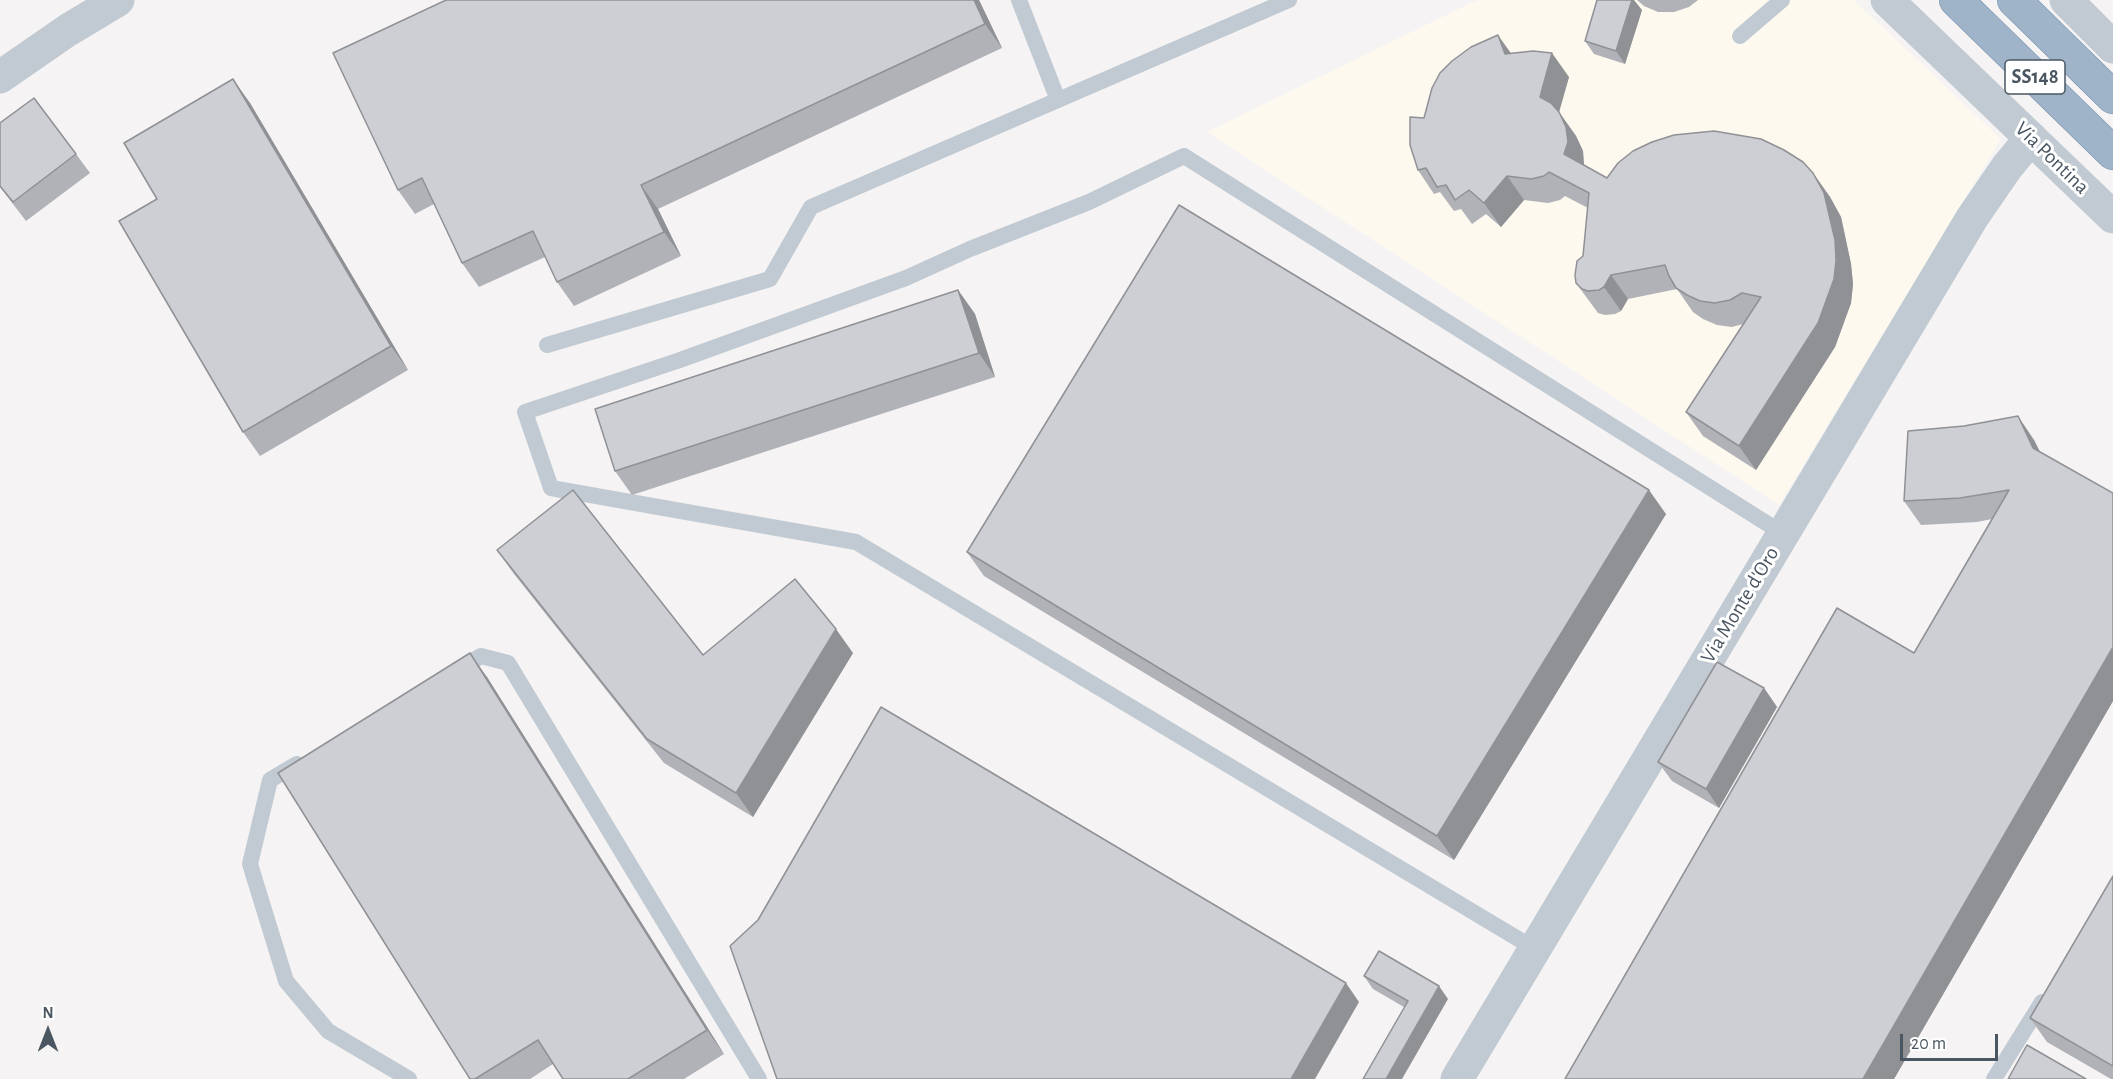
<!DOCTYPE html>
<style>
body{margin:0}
#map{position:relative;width:2113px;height:1079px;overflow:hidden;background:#f5f3f3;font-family:"Alegreya Sans",sans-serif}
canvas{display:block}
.north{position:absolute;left:18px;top:1001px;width:60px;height:60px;-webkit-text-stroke:4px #fff;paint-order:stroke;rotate:0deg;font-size:16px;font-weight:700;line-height:24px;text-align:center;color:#4a5661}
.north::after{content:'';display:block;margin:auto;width:21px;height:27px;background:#4a5661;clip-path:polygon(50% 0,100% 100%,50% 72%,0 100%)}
.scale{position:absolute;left:1900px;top:1034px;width:98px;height:27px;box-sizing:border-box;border:3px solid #4a5661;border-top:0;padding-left:8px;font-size:18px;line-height:21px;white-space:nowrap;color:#4a5661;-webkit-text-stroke:4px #fff;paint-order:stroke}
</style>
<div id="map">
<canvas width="2113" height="1079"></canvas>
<div class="north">N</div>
<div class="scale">20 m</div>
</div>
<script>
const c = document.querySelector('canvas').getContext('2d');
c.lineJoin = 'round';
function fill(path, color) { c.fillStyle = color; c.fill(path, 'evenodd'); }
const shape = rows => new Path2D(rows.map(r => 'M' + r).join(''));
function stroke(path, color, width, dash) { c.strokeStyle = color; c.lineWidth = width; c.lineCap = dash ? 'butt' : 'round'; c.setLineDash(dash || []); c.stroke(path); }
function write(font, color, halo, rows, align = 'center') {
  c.font = font + ' "Alegreya Sans",sans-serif'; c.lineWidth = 6; c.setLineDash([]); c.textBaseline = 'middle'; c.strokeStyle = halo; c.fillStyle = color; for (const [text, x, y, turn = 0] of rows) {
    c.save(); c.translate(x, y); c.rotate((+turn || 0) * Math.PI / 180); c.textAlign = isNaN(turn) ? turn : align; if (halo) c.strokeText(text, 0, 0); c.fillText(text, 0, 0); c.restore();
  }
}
fill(shape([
 [1477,0,1854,0,2001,139,1779,505,1207,132]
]), '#fdf9ef');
const trunk = shape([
 [1956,0,2113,153],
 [2014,0,2113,97]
]);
stroke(trunk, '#7690ad', 34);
stroke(shape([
 [1019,0,1058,100],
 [1740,36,1782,0],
 [547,345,770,279,811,207,1289,0],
 [457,670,481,656,508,663,759,1079],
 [297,764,270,780,250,864,286,981,328,1031,409,1079],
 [1535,949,856,542,551,488,525,412,680,360,906,278,970,249,1089,202,1184,156,1782,533],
 [1994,1079,2042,1002]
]), '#c1cad2', 16);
stroke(shape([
 [0,77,68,30,118,0]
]), '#c1cad2', 33);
stroke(shape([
 [1887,0,2113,217],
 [2066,0,2113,47],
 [1457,1079,1972,218,2007,167,2031,138]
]), '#c1cad2', 33);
stroke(trunk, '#9fb4c9', 33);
fill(shape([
 [446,0,979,0,1002,48,658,209,681,256,574,306,557,282,545,257,479,287,462,263,434,204,415,214,398,190],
 [1637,0,1698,0,1689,7,1674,12,1658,12,1644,6],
 [1642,10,1625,64,1594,54,1585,41],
 [1511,53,1569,77,1559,112,1576,136,1583,151,1584,165,1607,178,1813,173,1830,197,1841,217,1851,264,1853,284,1851,303,1835,347,1756,470,1703,436,1686,412,1743,324,1732,327,1717,325,1703,319,1693,312,1677,289,1628,299,1621,311,1615,314,1605,315,1598,313,1576,283,1583,256,1588,208,1565,196,1560,200,1548,203,1524,200,1501,227,1486,214,1472,224,1461,209,1454,211,1440,192,1434,194,1418,170,1424,118],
 [250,103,408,370,260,456,243,432],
 [0,123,76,154,90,173,26,221,0,187],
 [958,290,975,314,995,377,632,495,615,471],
 [2034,440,2040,452,2113,493,2113,701,1894,1079,1914,653,1992,519,1977,522,1921,525,1904,501],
 [1666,514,1454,860,984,576,967,552],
 [497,550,703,655,853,653,753,817,664,763,514,574],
 [487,677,724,1054,684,1079,563,1079,553,1064,530,1079,470,1079],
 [1764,688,1777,707,1719,808,1672,781,1658,762],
 [2113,876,2113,1079,2111,1079,2047,1042,2030,1018],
 [1364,976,1448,999,1404,1007,1373,989]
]), '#b0b2b7');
fill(shape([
 [974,0,979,0,1002,48,985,24],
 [1632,0,1634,0,1642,10,1625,64,1616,51],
 [1498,35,1515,59,1505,54],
 [1552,53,1569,77,1559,112,1576,136,1583,151,1584,166,1564,154,1540,97],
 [233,79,250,103,408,370,391,346],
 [1813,173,1830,197,1841,217,1851,264,1853,284,1851,303,1835,347,1756,470,1739,446],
 [1507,176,1524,200,1501,227,1484,203],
 [641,185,658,209,681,256,664,232],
 [1611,275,1628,299,1621,311,1604,287],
 [958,290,975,314,995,377,979,353],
 [2018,416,2034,440,2050,472,2033,448],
 [1649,490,1666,514,1454,860,1437,836],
 [836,629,853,653,753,817,736,793],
 [2113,647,2113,701,1894,1079,1863,1079],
 [470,653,487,677,724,1054,707,1030],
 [1764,688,1777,707,1719,808,1706,789],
 [1346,983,1359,1002,1315,1079,1291,1079],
 [1439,986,1448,999,1402,1079,1386,1079]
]), '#909195');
const building = shape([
 [446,0,974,0,985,24,641,185,664,232,557,282,533,231,462,263,422,178,398,190,333,53,446,0],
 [1597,0,1632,0,1616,51,1585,41,1597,0],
 [1498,35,1505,54,1533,51,1552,53,1540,97,1551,103,1559,112,1566,127,1568,142,1564,154,1607,178,1618,163,1633,151,1652,142,1674,135,1714,131,1761,139,1784,150,1803,162,1813,173,1824,193,1835,240,1836,260,1834,279,1818,323,1739,446,1686,412,1761,297,1742,293,1730,300,1715,303,1700,301,1687,295,1676,288,1669,276,1665,265,1611,275,1604,287,1599,290,1588,291,1582,289,1576,283,1575,275,1577,261,1583,256,1589,193,1549,172,1544,176,1531,179,1507,176,1484,203,1469,190,1455,200,1446,185,1437,187,1426,168,1418,170,1410,145,1410,117,1424,118,1432,88,1440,73,1452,61,1471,47,1498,35],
 [233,79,391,346,243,432,119,221,157,199,124,143,233,79],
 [34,98,76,154,13,202,0,186,0,123,34,98],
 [1179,205,1649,490,1437,836,967,552,1179,205],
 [958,290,979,353,615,471,595,409,958,290],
 [2018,416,2033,448,2113,493,2113,647,1863,1079,1565,1079,1837,608,1914,653,2009,490,1960,498,1904,501,1908,431,1964,426,2018,416],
 [573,490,703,655,795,579,836,629,736,793,647,739,497,550,573,490],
 [470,653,707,1030,628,1079,563,1079,538,1040,475,1079,470,1079,278,773,470,653],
 [1717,662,1764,688,1706,789,1658,762,1717,662],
 [881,707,1346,983,1291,1079,777,1079,730,946,758,920,881,707],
 [2113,876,2113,1066,2030,1018,2113,876],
 [1379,951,1439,986,1386,1079,1363,1079,1408,1001,1364,976,1379,951],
 [2027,1045,2086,1079,2008,1079,2027,1045]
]);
fill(building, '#cdcfd5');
stroke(building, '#909195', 1.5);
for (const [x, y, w] of [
 [2035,77,60]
]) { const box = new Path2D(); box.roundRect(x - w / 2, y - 17, w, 34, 4.5); c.fillStyle = '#fff'; c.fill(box); stroke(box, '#4a5661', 1.5); }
write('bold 20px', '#4a5661', null, [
 ["SS148",2035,77]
]);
write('21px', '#4a5661', '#fff', [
 ["Via Pontina",2052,158,44],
 ["Via Monte d'Oro",1740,605,-59]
]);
</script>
